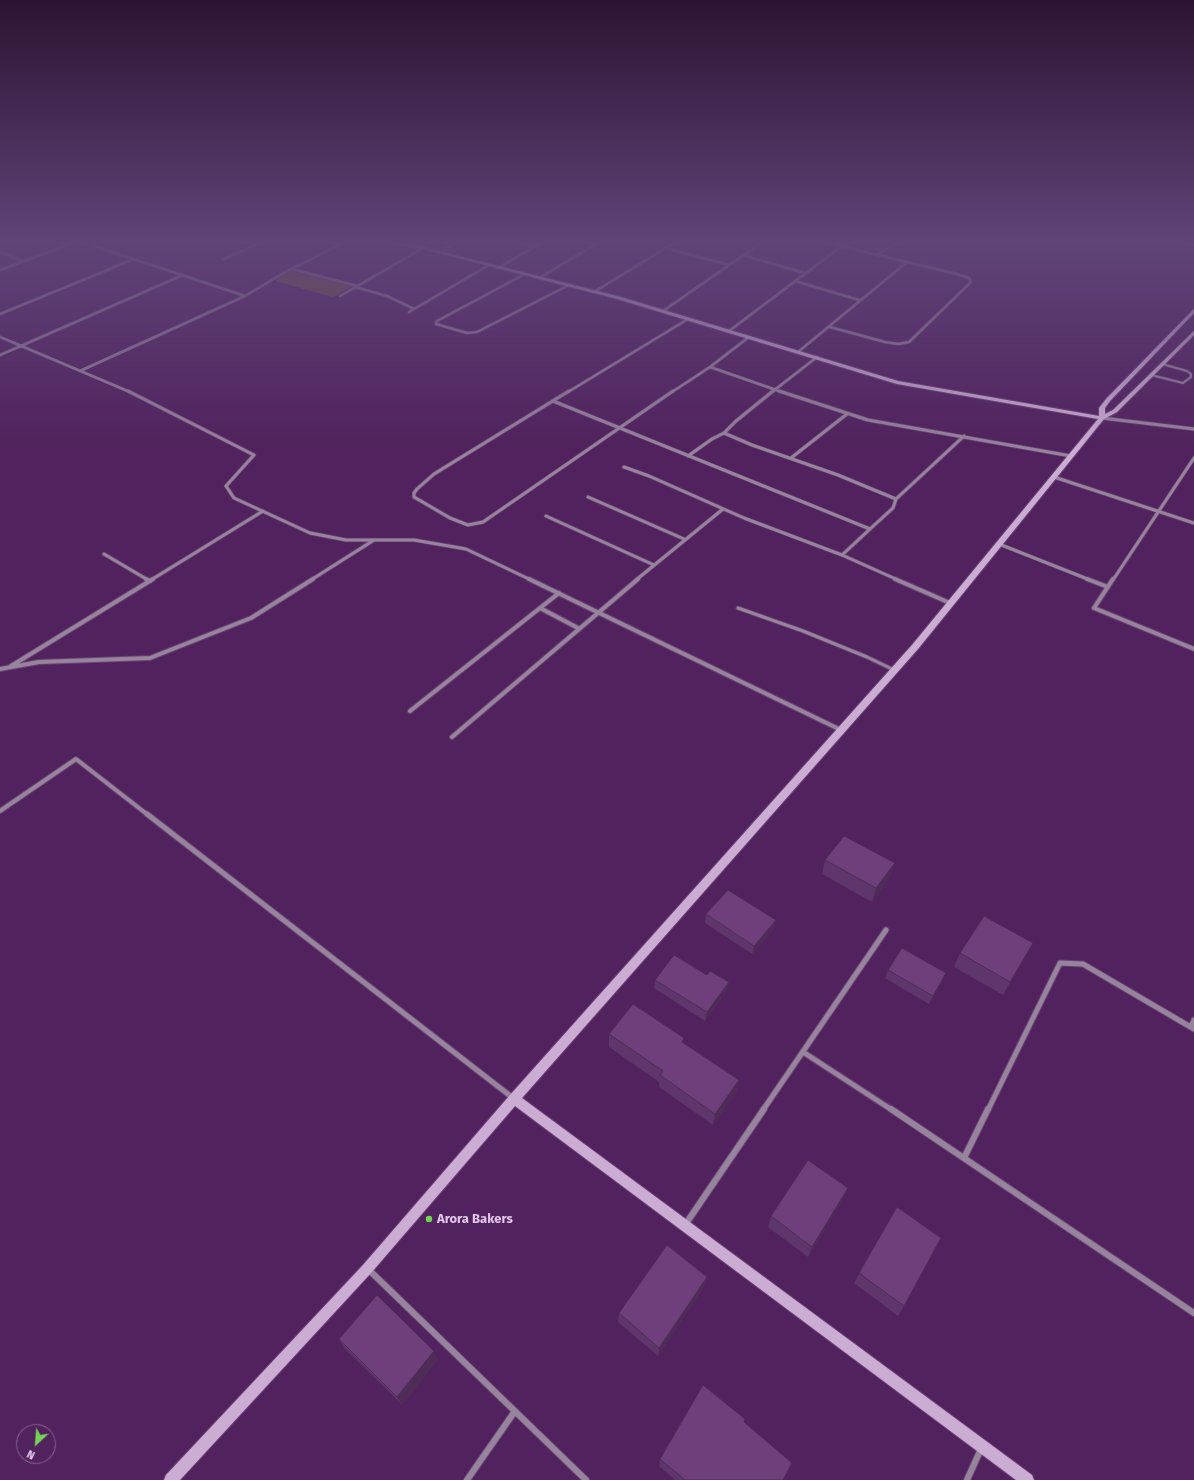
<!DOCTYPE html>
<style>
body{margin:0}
#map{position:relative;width:1194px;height:1480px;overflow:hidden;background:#51225d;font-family:"Fira Sans",sans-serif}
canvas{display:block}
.north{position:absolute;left:16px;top:1424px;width:40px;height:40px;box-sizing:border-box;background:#51225d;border:1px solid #8b6495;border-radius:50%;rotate:206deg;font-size:11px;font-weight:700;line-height:16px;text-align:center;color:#e3c8ea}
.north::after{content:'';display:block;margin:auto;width:14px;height:18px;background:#77d259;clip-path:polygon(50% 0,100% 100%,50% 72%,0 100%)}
</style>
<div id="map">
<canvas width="1194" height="1480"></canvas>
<div class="north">N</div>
</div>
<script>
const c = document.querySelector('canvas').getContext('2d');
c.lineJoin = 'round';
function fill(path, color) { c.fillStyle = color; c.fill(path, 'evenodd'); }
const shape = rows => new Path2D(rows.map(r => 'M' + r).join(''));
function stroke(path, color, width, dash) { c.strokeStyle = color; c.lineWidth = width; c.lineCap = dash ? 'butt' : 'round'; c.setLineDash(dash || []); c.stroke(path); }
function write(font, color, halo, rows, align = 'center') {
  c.font = font + ' "Fira Sans",sans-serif'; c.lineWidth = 4; c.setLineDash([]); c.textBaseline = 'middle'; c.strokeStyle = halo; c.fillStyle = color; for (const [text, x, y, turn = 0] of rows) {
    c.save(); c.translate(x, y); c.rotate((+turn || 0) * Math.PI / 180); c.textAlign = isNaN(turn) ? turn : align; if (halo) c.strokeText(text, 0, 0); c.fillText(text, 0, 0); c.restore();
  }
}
fill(shape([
 [289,270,352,286,333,297,275,281]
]), '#775c2e');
const laneFar1 = shape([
 [1151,375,1183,383,1191,377,1191,374,1187,371,1162,364]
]);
const lane = shape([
 [738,608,803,631,867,657,894,670]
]);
const streetFar4 = shape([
 [517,243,534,246],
 [828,243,957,274,969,278,971,282,909,342,898,344,885,342,830,327],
 [1184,243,1194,245],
 [665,248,729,265],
 [0,252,22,261],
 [439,253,456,243],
 [877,254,898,243],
 [742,255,805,273],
 [224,259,260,243],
 [498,268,541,243],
 [292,269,357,286],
 [0,270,73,243],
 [525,274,437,321,436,324,467,333,477,332,569,285],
 [539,278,598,243],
 [795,281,859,300],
 [355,287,387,296,414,309],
 [594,292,674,243],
 [245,296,287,271,343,243],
 [340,296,423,248],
 [663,311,761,243],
 [409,312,489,265],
 [0,314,134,259],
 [729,331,842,246],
 [0,337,130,392],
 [749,337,710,367,782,392],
 [798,352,907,262],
 [0,355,183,275],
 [80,371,245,296,85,243],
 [568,392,688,319],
 [672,392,710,367],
 [772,392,817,357]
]);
const streetFar3 = shape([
 [128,391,254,455,226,486,234,498,310,533,346,540,414,540,466,549,531,580],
 [569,391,434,474,417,489,414,493,414,497,450,518,468,525,483,522,673,391],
 [773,391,736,421,724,433,752,445,838,475,896,499,964,436],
 [779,391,868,420,1071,456],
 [553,401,870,529,893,508,896,499],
 [1102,418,1194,429],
 [688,456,712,439,724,433],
 [791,458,847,414],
 [624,467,649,476,744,518,842,555,898,580],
 [1054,477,1194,523],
 [588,497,684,539],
 [546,516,654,565],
 [999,544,1090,580],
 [104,554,148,580],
 [842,555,870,529],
 [151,580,263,511],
 [311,580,374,540],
 [636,580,723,509],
 [1113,580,1194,458]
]);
const streetFar2 = shape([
 [146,579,150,581],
 [529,579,841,730],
 [895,579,950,603],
 [1087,579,1108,587],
 [1113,579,1094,608,1194,649],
 [540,608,578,628],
 [11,666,153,579],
 [0,669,39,662,150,658,251,618,313,579],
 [410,711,559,593],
 [452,737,638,579],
 [0,811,76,759,148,815]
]);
const streetFar1 = shape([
 [147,814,513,1098],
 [1191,1027,1194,1020],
 [803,1052,892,1110],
 [763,1110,886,930],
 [988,1110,1060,963,1083,964,1194,1029]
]);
const street = shape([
 [891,1109,1194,1313],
 [964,1158,988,1109],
 [685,1225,764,1109],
 [368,1269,586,1480],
 [467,1480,515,1411],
 [967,1480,981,1449]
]);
const secondary = shape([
 [384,243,394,243,423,247,621,297,898,381,1099,416,1099,408,1106,399,1194,309,1194,313,1110,401,1105,408,1105,414,1113,410,1194,331,1194,335,1117,412,1104,419,918,649,522,1098,1032,1475,1034,1480,1016,1480,515,1106,371,1273,180,1480,164,1480,166,1475,363,1265,510,1095,912,645,1098,419,897,384,617,299,423,249,384,243]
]);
stroke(laneFar1, '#6b4076', 3);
stroke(lane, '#6b4076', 5);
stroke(streetFar4, '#6b4076', 3.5);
stroke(streetFar3, '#6b4076', 4.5);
stroke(streetFar2, '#6b4076', 6);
stroke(streetFar1, '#6b4076', 7);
stroke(street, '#6b4076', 8);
stroke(secondary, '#6b4076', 2);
stroke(laneFar1, '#96839c', 2);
stroke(lane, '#96839c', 3);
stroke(streetFar4, '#96839c', 2.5);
stroke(streetFar3, '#96839c', 3);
stroke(streetFar2, '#96839c', 4);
stroke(streetFar1, '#96839c', 5);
stroke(street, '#96839c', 6);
fill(secondary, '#cbacd3');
fill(shape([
 [825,860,895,863,890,877,872,902,822,874],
 [706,914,776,920,774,929,752,954,705,923],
 [1033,943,1026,956,1003,995,954,967,960,953],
 [888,970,942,982,929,1004,885,978],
 [707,975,729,982,727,991,705,1021,654,988,655,980],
 [609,1034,684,1043,739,1080,736,1093,713,1125,659,1087,659,1082,609,1047],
 [848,1188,843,1199,808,1257,768,1227,771,1216],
 [897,1207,904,1306,898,1316,854,1283],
 [704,1287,658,1356,618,1322,619,1313],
 [339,1339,438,1359,402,1405,344,1348],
 [744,1422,783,1480,675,1480,659,1466,660,1459]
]), '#5f366b');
fill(shape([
 [895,863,890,877,872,902,876,888],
 [776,920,774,929,752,954,754,946],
 [1033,943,1026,956,1003,995,1010,982],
 [946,973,942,982,929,1004,933,996],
 [729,982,727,991,705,1021,707,1012],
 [739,1080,736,1093,713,1125,715,1114],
 [848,1188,843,1199,808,1257,812,1247],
 [707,1277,704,1287,658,1356,659,1348],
 [434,1351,438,1359,402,1405,397,1397]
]), '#4e2c57');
const building = shape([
 [844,836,895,863,876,888,825,860,844,836],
 [728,890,776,920,754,946,706,914,728,890],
 [984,916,1033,943,1010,982,960,953,984,916],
 [902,948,946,973,933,996,888,970,902,948],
 [674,955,707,975,710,971,729,982,707,1012,655,980,674,955],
 [633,1004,684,1038,682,1042,739,1080,715,1114,660,1075,663,1071,609,1034,633,1004],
 [808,1160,848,1188,812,1247,771,1216,808,1160],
 [897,1207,941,1238,904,1306,859,1273,897,1207],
 [667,1245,707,1277,659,1348,619,1313,667,1245],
 [377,1295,434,1351,397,1397,339,1339,377,1295],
 [703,1385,745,1419,744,1422,792,1463,783,1480,685,1480,660,1459,703,1385]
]);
fill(building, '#6f3f7c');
stroke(building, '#4e2c57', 1);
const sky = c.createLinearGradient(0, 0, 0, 450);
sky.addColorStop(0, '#2d1333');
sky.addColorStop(0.54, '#5f4478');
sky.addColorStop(1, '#5f447800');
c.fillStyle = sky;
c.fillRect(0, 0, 1194, 450);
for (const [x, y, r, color] of [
 [429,1219,4,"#77d259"]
]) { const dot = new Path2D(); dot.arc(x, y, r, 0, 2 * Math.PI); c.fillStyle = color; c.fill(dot); stroke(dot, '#51225d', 1.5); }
write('bold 13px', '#e3c8ea', '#51225d', [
 ["Arora Bakers",437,1219]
], 'left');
</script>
